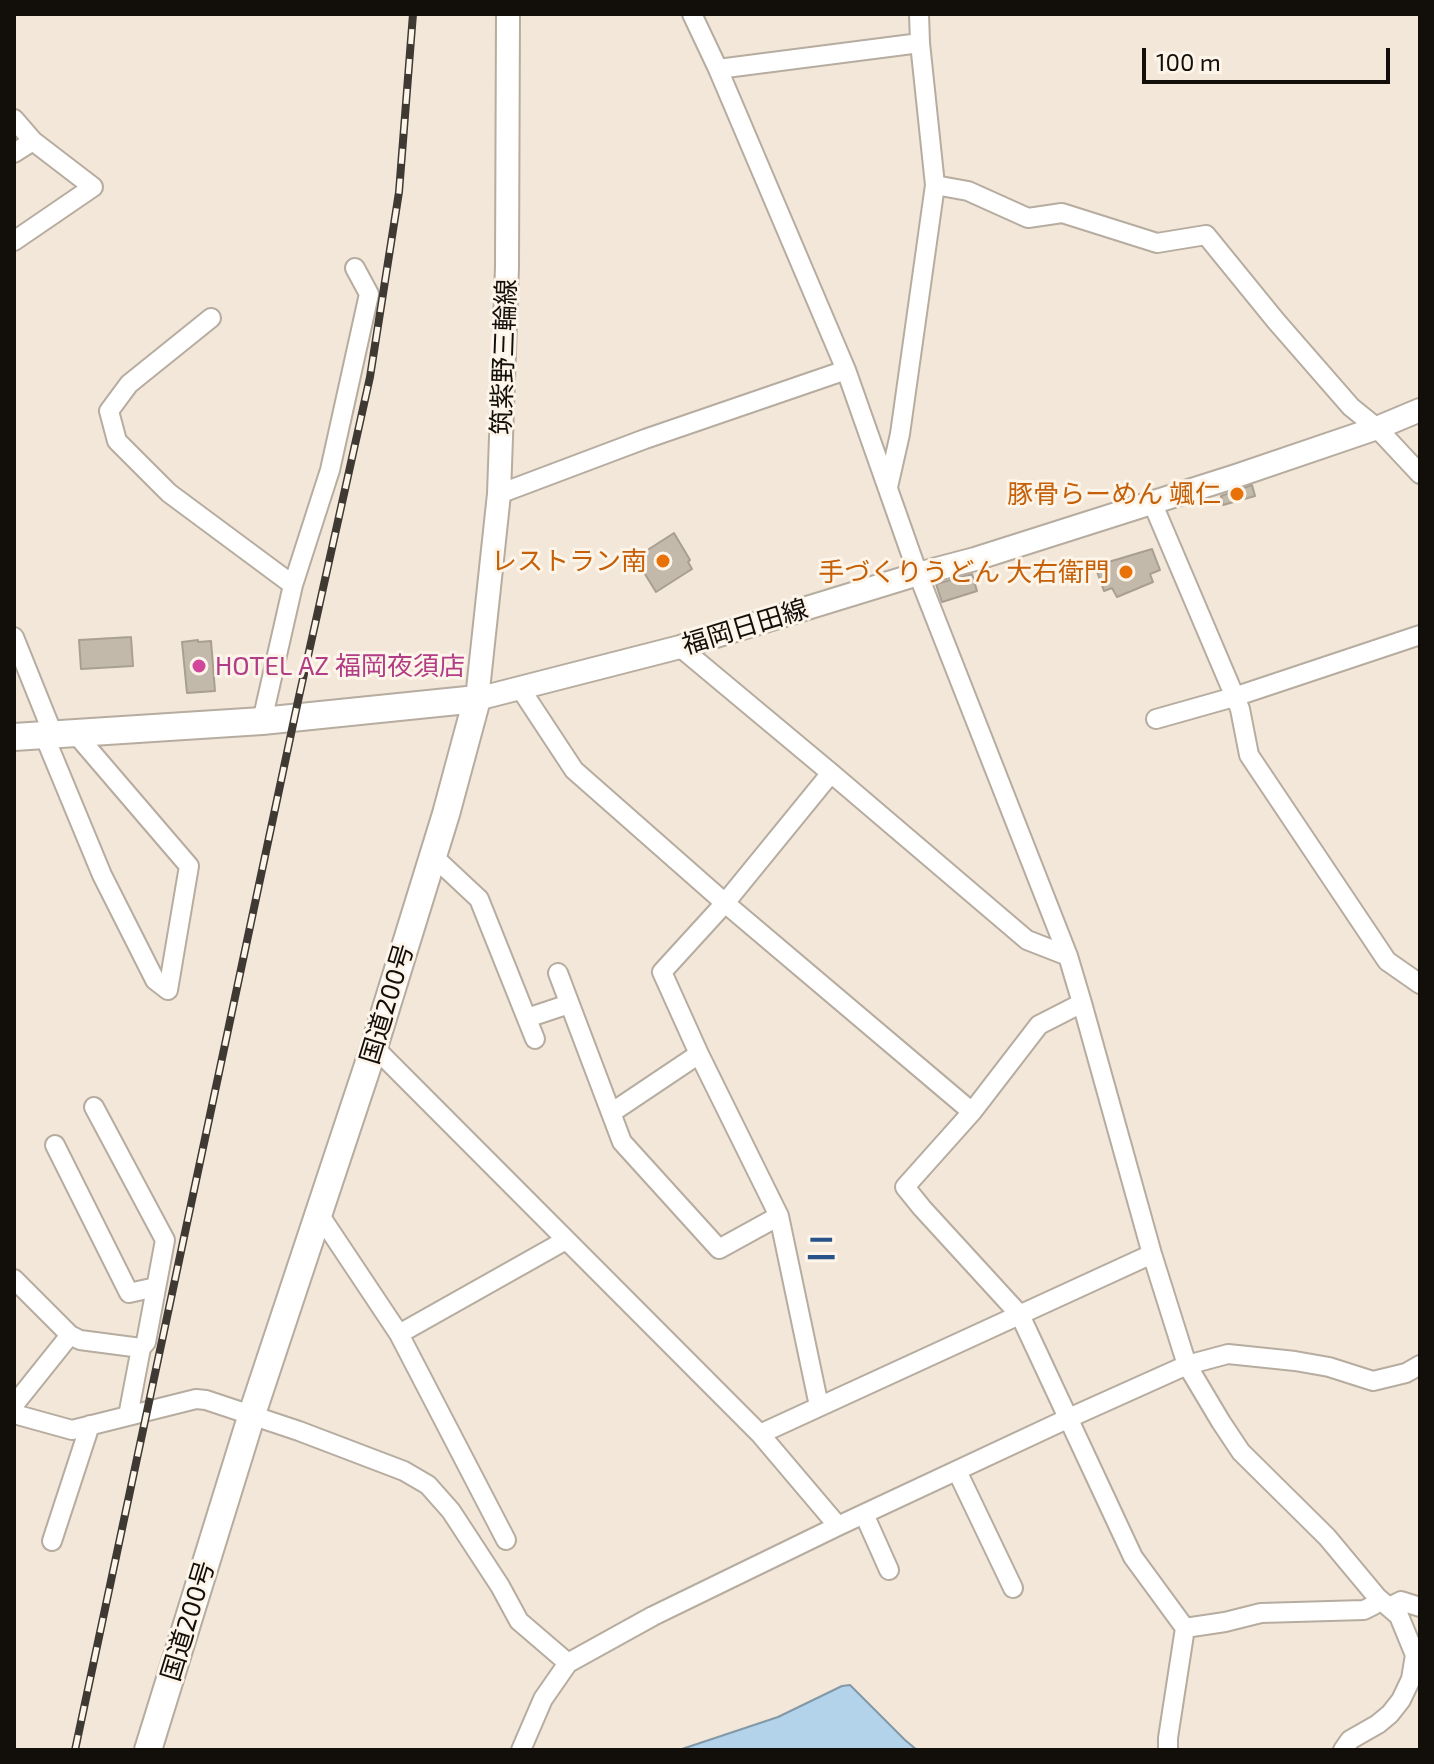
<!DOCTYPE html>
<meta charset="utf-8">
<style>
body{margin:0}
#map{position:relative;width:1434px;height:1764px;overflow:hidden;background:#f2e7d9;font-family:"Exo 2",sans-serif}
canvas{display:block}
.frame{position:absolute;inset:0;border:16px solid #120e0a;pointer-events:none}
.scale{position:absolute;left:1142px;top:48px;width:248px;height:36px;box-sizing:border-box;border:4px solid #120e0a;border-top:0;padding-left:10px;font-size:24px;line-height:28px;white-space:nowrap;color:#120e0a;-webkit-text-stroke:6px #fdf5e9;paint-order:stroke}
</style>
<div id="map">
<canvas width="1434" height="1764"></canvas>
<div class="frame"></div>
<div class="scale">100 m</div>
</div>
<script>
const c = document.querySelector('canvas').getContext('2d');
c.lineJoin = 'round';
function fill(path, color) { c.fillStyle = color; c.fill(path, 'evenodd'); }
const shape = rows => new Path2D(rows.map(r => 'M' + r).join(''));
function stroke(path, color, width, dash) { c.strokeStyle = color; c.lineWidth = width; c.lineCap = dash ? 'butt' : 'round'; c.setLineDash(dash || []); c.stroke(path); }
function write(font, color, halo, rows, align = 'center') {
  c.font = font + ' "Exo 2","Noto Sans JP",sans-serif'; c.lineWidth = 6; c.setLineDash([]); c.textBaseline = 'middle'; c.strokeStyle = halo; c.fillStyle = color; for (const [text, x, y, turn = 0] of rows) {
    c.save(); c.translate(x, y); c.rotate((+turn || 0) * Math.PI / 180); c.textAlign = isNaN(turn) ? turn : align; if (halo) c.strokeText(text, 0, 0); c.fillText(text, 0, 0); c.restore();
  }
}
const water = shape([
 [850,1685,905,1740,917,1750,679,1750,778,1717,842,1686,850,1685]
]);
fill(water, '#b3d3ea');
stroke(water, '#8398a7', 2);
const building = shape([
 [1252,485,1255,496,1223,505,1221,496,1252,485],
 [674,533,690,560,688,562,692,569,656,592,635,558,674,533],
 [1152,549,1160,570,1150,574,1153,582,1117,597,1112,588,1104,591,1095,566,1152,549],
 [972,574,977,591,942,602,936,584,972,574],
 [131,637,133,666,81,669,79,640,131,637],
 [198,640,198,642,211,641,215,691,187,693,182,642,198,640]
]);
fill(building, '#c2b9ab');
stroke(building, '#a89f92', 2);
const minor = shape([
 [692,14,718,69,846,370,918,574,1068,956,1082,1003,1152,1254,1187,1365,1221,1422,1241,1452,1327,1537,1377,1597,1399,1616,1415,1655,1411,1679,1401,1700,1390,1714,1378,1724,1350,1740,1343,1750],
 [718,69,920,43],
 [14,119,33,141,93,187,14,241],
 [14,153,33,141],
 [935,185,968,191,1028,218,1062,213,1157,243,1206,235,1276,321,1351,407,1377,428,1420,474],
 [211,318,129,384,109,411,117,441,169,493,293,585],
 [888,487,900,434,935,185,920,43,919,14],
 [499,494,645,439,846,370],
 [1152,502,1240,709,1249,755,1387,961,1420,984],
 [14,637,53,734],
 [680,647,831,773,1027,940,1068,956],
 [520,688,574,770,725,903,972,1112],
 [1156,719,1234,697,1420,635],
 [262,721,293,585,330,470,369,294,355,268],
 [44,735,102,875,155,980,168,990,189,866,75,733],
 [433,856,479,899,535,1039],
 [558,973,622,1142,719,1249,779,1216],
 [1082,1003,1039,1025,972,1112,905,1187,922,1208,1020,1315,1133,1557,1185,1628,1168,1738,1168,1750],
 [527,1018,569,1004],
 [374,1047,760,1434,838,1526],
 [94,1107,165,1240,146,1342,141,1348,128,1416],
 [611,1113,699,1054],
 [55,1145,129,1293,156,1287],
 [319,1214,399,1334,506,1540],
 [14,1279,70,1335,14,1405],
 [399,1334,566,1240],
 [70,1335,80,1340,141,1348],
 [819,1406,779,1216,699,1054,662,972,725,903,831,773],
 [14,1414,72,1430,196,1399,206,1400,299,1431,404,1471,428,1485,451,1511,500,1586,519,1621,568,1663],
 [760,1434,1152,1254],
 [957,1471,1013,1588],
 [864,1514,889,1570],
 [52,1541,90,1425],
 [1389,1607,1401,1601,1420,1607],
 [1185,1628,1225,1622,1261,1613,1364,1610,1374,1605,1377,1597],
 [521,1750,543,1699,568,1663,653,1616,838,1526,1069,1418,1187,1365,1228,1354,1295,1361,1329,1367,1373,1381,1406,1373,1420,1365]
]);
const major = shape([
 [508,14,507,267,499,494,477,699,680,647,918,574,975,559,1236,476,1377,428,1420,410]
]);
const highway = shape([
 [14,737,262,721,477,699,446,814,374,1047,252,1414,148,1750]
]);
stroke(minor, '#b6ac9f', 22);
stroke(major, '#b6ac9f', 26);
stroke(highway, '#b6ac9f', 30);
stroke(minor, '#fff', 18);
stroke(major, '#fff', 22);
stroke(highway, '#fff', 26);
const rail = shape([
 [75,1750,298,701,370,377,399,192,413,14]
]);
stroke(rail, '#3f3933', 8);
stroke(rail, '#fdf5e9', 5, [15]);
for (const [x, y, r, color] of [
 [1237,494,8,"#e8710a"],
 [663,561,8,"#e8710a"],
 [1126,572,8,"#e8710a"],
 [199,666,8,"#d1479c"]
]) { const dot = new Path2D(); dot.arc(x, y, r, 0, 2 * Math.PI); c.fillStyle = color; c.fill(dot); stroke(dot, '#fdf5e9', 3); }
write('26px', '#120e0a', '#fdf5e9', [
 ["筑紫野三輪線",504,357,-88],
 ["福岡日田線",745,627,-17],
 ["国道200号",387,1004,-73],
 ["国道200号",188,1621,-73]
]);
write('26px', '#c56008', '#fdf5e9', [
 ["豚骨らーめん 颯仁",1221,494],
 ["レストラン南",647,561],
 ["手づくりうどん 大右衛門",1110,572]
], 'right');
write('26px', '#b23c85', '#fdf5e9', [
 ["HOTEL AZ 福岡夜須店",215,666]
], 'left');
write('bold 30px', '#295388', '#fdf5e9', [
 ["二",821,1249]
]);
</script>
